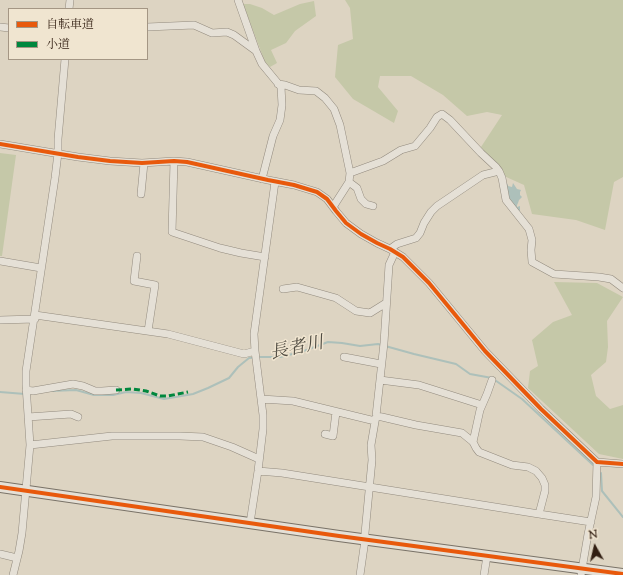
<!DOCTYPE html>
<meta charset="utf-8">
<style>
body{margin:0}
#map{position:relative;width:623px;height:575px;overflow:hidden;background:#ddd4c2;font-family:"Sorts Mill Goudy","Noto Serif JP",serif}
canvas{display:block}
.legend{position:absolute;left:8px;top:8px;width:140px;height:52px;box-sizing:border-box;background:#f0e5d0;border:1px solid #a49684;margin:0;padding:5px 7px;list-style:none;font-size:12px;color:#321f12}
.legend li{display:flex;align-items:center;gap:8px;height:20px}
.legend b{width:20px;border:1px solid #a49684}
.north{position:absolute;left:575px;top:527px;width:40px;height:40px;-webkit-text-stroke:3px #f0e5d0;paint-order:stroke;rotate:352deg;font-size:11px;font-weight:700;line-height:16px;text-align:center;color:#321f12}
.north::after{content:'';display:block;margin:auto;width:14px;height:18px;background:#321f12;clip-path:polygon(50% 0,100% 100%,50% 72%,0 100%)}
</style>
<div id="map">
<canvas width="623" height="575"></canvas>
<ul class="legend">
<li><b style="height:5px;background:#e8590c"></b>自転車道</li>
<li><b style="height:5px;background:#00873e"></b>小道</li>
</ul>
<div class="north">N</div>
</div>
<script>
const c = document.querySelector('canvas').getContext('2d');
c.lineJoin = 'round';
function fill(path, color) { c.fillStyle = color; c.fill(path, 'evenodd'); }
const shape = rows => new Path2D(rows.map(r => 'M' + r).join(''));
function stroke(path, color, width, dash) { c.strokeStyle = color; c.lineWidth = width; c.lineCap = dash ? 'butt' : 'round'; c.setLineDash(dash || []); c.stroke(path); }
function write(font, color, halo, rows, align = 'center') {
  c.font = font + ' "Sorts Mill Goudy","Noto Serif JP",serif'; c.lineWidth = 3; c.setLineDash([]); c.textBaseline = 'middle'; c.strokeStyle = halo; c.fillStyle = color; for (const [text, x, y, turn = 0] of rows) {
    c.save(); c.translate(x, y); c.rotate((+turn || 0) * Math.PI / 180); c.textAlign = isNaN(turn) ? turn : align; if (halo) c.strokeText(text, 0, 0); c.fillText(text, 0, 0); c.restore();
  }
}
fill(shape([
 [345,0,623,0,623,177,614,182,605,230,576,220,532,214,524,185,504,176,481,147,502,115,487,112,467,116,443,95,411,76,380,76,378,87,398,111,394,123,353,99,335,77,338,45,353,39,350,8],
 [314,1,316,16,295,31,286,43,271,50,277,63,270,67,265,62,243,4,250,4,262,8,274,15,300,4],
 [0,153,16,155,2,256,0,256],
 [554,282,597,283,623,297,607,321,608,347,606,362,591,375,596,396,610,409,623,405,623,459,599,454,528,388,530,371,538,366,532,340,553,322,572,315]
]), '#c5c8a8');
fill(shape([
 [505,182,507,183,508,186,512,187,513,183,517,189,521,190,520,192,520,195,522,197,519,200,518,203,517,205,517,207,520,206,520,210,519,212,508,199]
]), '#adc0ba');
stroke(shape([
 [51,391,76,390,94,395,113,395,126,392,141,393,164,399,193,394,208,388,229,378,238,367,249,358,260,357,280,357,301,352,328,342,342,343,360,346,378,344,414,354,456,364,470,374,492,378,522,399,593,465],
 [0,392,25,394],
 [601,473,602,491,623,517]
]), '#adc0ba', 2);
const street = shape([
 [238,0,256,51],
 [69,9,70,0],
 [0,27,9,28],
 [147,27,194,25,212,33,227,32,234,35,256,51,262,64,281,87,282,105,280,120,273,136,262,179],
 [278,84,285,85,299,90,316,91,325,98,334,109,340,125,350,173,349,182,333,207],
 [0,144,78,157,110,161,142,163,174,161,187,162,268,180,294,185,317,192,327,199,336,211,346,223,361,234,377,243,390,249,403,257,429,283,448,306,485,351,541,409,597,462,623,464],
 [174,161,172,232,220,248,241,253,265,257],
 [350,173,383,161,401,150,415,146,430,128,437,117,442,114,450,120,481,153,496,167,499,171],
 [349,182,357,188,361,199,366,204,373,206],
 [141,194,144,163],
 [390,249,397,244,416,238,420,233,424,223,431,212,437,206,483,175,499,171,502,178,506,200,529,229,532,240,531,250,532,262,554,274,599,277,611,279,623,288],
 [137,256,134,281,155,285,148,331],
 [0,261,41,268],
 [283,289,297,287,336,298,356,311,370,313,386,303],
 [35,315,168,334,244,354,255,351],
 [0,320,35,319],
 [344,357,381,364],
 [380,380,419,385,482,405],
 [26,390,33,391,73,384,83,386,95,391,102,391,116,390],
 [261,399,293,401,375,421],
 [376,416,382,417,416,425,462,433,473,442,476,448,479,452,512,465,528,467,536,471,542,478,545,485,545,491,539,514,591,522],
 [28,417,71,414,78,417],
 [325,434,333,436,336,412],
 [473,442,480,410,487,394,492,380],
 [30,445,112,436,180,436,203,437,232,447,259,459],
 [258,471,282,473,539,514],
 [250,523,258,471,263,429,263,415,255,351,254,334,275,182],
 [0,554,17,558],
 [13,575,19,551,22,533,30,445,26,385,26,371,55,178,58,153,58,139,65,59],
 [360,575,365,540,365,533,372,460,371,445,376,416,384,343,389,265,395,252],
 [484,575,487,556],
 [581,575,588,534,596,497,597,462]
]);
const secondary = shape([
 [0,487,339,536,623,574]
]);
stroke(street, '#928a7e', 8);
stroke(secondary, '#797267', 12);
stroke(street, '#e5e0d6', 7);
stroke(secondary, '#e5e0d6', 10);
stroke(shape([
 [116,390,133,389,146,391,160,396,168,396,188,392]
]), '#00873e', 3, [6, 3]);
stroke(shape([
 [0,144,78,157,110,161,142,163,174,161,187,162,268,180,294,185,317,192,327,199,336,211,346,223,361,234,377,243,390,249,403,257,429,283,448,306,485,351,541,409,597,462,623,464],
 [0,487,339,536,623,574]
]), '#e8590c', 4);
write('italic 18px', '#514d43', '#f0e5d0', [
 ["長者川",297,350,-12]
]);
</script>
